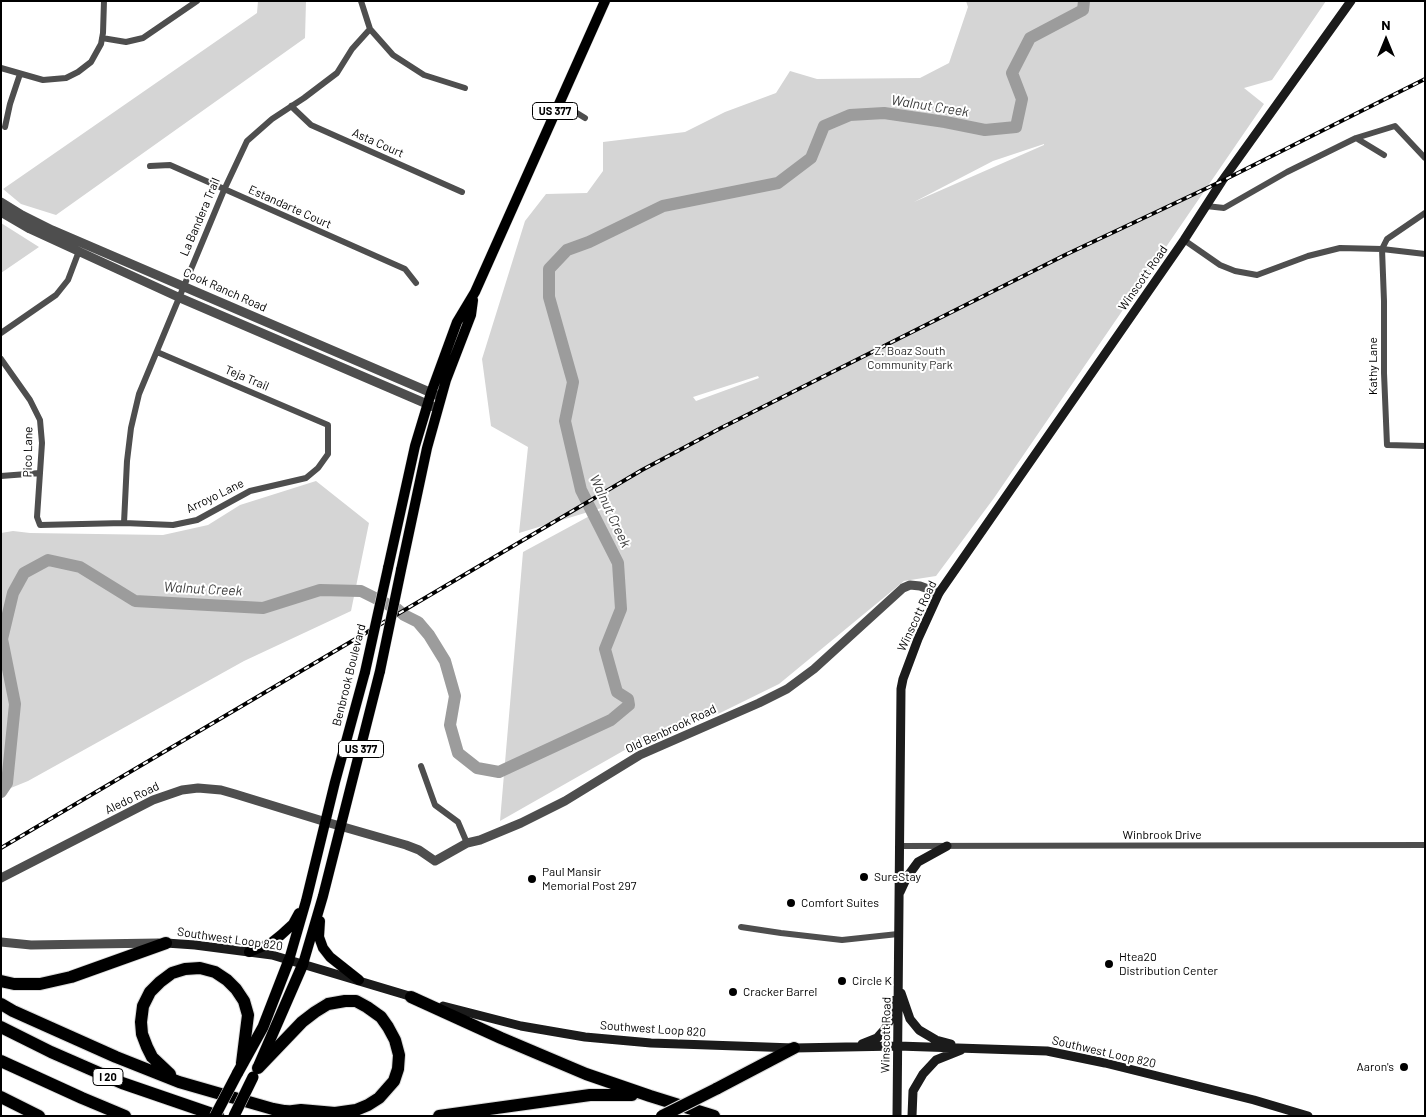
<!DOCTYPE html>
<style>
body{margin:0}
#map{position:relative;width:1426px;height:1117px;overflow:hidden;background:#fff;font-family:Barlow,sans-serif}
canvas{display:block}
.frame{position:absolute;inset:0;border:2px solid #000;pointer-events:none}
.north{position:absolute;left:1361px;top:15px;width:50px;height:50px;-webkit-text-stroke:4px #fff;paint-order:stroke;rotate:0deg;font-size:14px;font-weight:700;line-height:20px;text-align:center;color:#000}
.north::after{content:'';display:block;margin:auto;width:18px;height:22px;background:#000;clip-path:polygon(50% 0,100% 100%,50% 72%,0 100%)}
</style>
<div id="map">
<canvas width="1426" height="1117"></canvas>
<div class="frame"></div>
<div class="north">N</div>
</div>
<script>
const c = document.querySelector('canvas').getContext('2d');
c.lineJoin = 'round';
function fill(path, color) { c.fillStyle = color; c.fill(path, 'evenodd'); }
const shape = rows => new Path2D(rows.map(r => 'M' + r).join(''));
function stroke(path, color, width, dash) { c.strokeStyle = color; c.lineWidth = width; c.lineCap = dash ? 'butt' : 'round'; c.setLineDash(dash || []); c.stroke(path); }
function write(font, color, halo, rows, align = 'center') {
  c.font = font + ' Barlow,sans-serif'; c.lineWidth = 4; c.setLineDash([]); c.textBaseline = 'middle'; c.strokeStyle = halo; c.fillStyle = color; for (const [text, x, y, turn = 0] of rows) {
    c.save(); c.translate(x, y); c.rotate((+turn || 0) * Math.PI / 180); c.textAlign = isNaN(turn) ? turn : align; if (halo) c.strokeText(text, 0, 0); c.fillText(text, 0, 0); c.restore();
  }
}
fill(shape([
 [258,1,306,1,305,38,56,215,21,204,3,189,257,13],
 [966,1,1326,1,1272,80,1244,88,1264,104,994,498,936,576,904,581,779,684,720,713,630,747,500,821,523,552,608,506,519,533,528,447,491,426,482,359,525,221,546,194,587,193,603,171,603,142,685,132,725,112,776,93,790,71,817,79,920,78,949,63,968,7],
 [1044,144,1044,145,914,202,993,161],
 [758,376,759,378,696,401,693,397],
 [1,223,39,247,1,273],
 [316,481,369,523,351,611,244,661,28,781,1,792,1,533,13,531,30,533,163,535,208,525,240,505]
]), '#d5d5d5');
stroke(shape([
 [1,792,7,783,15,704,2,639,13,593,24,573,48,560,80,567,135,601,263,608,320,590,361,591,397,609,404,615,418,622,429,635,445,661,455,696,450,725,458,753,477,768,499,772,611,720,629,705,628,699,617,692,605,649,621,609,618,563,581,490,565,421,573,382,549,297,549,269,567,250,589,242,663,206,778,183,811,158,824,126,850,115,884,113,945,122,985,130,1016,127,1022,99,1012,73,1030,38,1083,10,1084,1]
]), '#9c9c9c', 12);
const primary = shape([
 [388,568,415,446,431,393,457,322,475,292,605,1],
 [401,570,427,448,446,380,471,315,473,300],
 [320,921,319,937,323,948,330,957,359,980],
 [249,952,271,943,281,935,293,924,299,913],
 [289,960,306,901,335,782,365,672],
 [303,964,323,896,380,671]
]);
const trunk = shape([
 [259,1065,303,964],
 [237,1074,263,1027,289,960]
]);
const motorway = shape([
 [1,981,14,984,40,984,71,977,166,943],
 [411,997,501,1038,586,1074,650,1096,714,1116],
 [1,1004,13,1011,116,1057,179,1082,273,1109,294,1113],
 [1,1027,51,1052,122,1083,218,1116],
 [1,1061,82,1098,125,1116],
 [258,1068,302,1022,315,1012,328,1004,345,1001,356,1001,367,1007,381,1017,388,1027,395,1040,399,1055,398,1069,394,1081,379,1098,368,1105,356,1110,335,1113,301,1110,285,1112],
 [170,1074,152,1057,147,1047,142,1034,141,1022,143,1006,150,992,160,982,172,973,185,969,200,968,215,972,227,980,236,989,244,1001,248,1015,242,1063],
 [716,1089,794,1048],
 [1,1097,39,1116],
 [439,1116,590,1095,632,1095]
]);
stroke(primary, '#dbdbdb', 11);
stroke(trunk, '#dbdbdb', 12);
stroke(motorway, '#dbdbdb', 14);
stroke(shape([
 [361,1,370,29,393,55,424,75,465,88],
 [102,38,126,42,143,38,197,1],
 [1,68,43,80,66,78,78,72,91,62,101,44,103,33,104,1],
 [559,102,585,118],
 [291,106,311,125,462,192],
 [5,127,10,104,20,74],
 [1356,138,1395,126,1425,158],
 [150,166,170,165,405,269,416,283],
 [1206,206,1224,208,1287,172,1356,138,1384,155],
 [1425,213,1387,239,1382,249,1384,301,1384,373,1387,445,1425,446],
 [1184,240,1220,265,1235,271,1257,275,1308,256,1340,248,1382,249,1425,254],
 [1,333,56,295,68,280,79,251],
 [1,359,30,400,40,420,42,443,37,517,40,525,124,523,173,525,197,520,250,491,306,478,318,468,328,454,328,425,157,352],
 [1,476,40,473],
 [124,523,127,461,131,428,139,394,224,190,247,141,272,119,304,98,337,73,352,49,370,29],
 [421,766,435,805,458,822,467,843],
 [899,846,1425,845],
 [741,927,781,933,842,940,898,934]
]), '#4e4e4e', 6);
stroke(shape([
 [1,202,22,215,52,230,441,397],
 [1,212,30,229,178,297,434,407],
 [1,878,153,800,182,790,198,788,221,790,235,794,326,822,406,845,419,850,435,861,467,843,480,840,521,823,565,801,640,755,759,703,787,689,814,669,903,588,910,585,920,586,939,593],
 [1,942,31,945,158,943]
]), '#4e4e4e', 9);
stroke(shape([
 [900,892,907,877,918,862,947,846],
 [166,943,195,945,272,955,416,998],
 [901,993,910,1019,919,1030,936,1040,951,1044],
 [443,1006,521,1026,585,1037,651,1043,794,1048,898,1046,1047,1051,1105,1063,1254,1100,1308,1116],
 [862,1044,877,1038,885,1029,891,1018,895,1000],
 [897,1116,901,689,903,679,918,639,939,593,1184,240,1222,181,1351,1],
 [912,1116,913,1091,923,1074,936,1060,961,1050]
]), '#1b1b1b', 9);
stroke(primary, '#000', 10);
stroke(trunk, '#000', 11);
stroke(motorway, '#000', 12);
const rail = shape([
 [1,848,642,470,721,428,1065,255,1222,181,1425,79]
]);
stroke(rail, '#000', 4);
stroke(rail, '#fff', 2, [5.5]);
const primaryBridge = shape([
 [380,671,401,570],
 [365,672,388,568]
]);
const trunkBridge = shape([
 [215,1116,237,1074],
 [234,1116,253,1077]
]);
const motorwayBridge = shape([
 [662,1116,716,1089]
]);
stroke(primaryBridge, '#dbdbdb', 11, []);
stroke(trunkBridge, '#dbdbdb', 12, []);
stroke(motorwayBridge, '#dbdbdb', 14, []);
stroke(primaryBridge, '#000', 10);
stroke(trunkBridge, '#000', 11);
stroke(motorwayBridge, '#000', 12);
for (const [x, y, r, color] of [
 [864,877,5,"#000"],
 [532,879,5,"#000"],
 [791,903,5,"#000"],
 [1109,964,5,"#000"],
 [842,981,5,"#000"],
 [733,992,5,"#000"],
 [1404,1067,5,"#000"]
]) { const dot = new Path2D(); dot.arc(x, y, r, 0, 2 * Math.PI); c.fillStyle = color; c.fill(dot); stroke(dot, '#fff', 2); }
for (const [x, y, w] of [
 [555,111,45],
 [361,749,45],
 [108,1077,30]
]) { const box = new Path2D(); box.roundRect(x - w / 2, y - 8.5, w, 17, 4); c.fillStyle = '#fff'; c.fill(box); stroke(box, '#000', 1); }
write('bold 11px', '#000', null, [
 ["US 377",555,111],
 ["US 377",361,749],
 ["I 20",108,1077]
]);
write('12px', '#000', '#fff', [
 ["Asta Court",378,143,24],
 ["Estandarte Court",290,207,24],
 ["La Bandera Trail",200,217,-67],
 ["Winscott Road",1143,278,-55],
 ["Cook Ranch Road",225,290,24],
 ["Kathy Lane",1373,366,-90],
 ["Teja Trail",247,378,23],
 ["Pico Lane",28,452,-89],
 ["Arroyo Lane",215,496,-26],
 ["Winscott Road",917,616,-65],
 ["Benbrook Boulevard",349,675,-76],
 ["Old Benbrook Road",671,729,-25],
 ["Aledo Road",132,798,-26],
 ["Winbrook Drive",1162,835],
 ["Southwest Loop 820",230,939,8],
 ["Southwest Loop 820",653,1029,4],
 ["Winscott Road",886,1035,-89],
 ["Southwest Loop 820",1104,1052,13]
]);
write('12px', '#2c2c2c', '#fff', [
 ["Z. Boaz South",910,351],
 ["Community Park",910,365]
]);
write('12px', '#000', '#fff', [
 ["Paul Mansir",542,872],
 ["Memorial Post 297",542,886],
 ["SureStay",874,877],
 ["Comfort Suites",801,903],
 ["Htea20",1119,957],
 ["Distribution Center",1119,971],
 ["Circle K",852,981],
 ["Cracker Barrel",743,992],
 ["Aaron's",1394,1067,"right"]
], 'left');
write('italic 14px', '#3d3d3d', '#fff', [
 ["Walnut Creek",930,106,9],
 ["Walnut Creek",610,511,65],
 ["Walnut Creek",203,589,3]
]);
</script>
